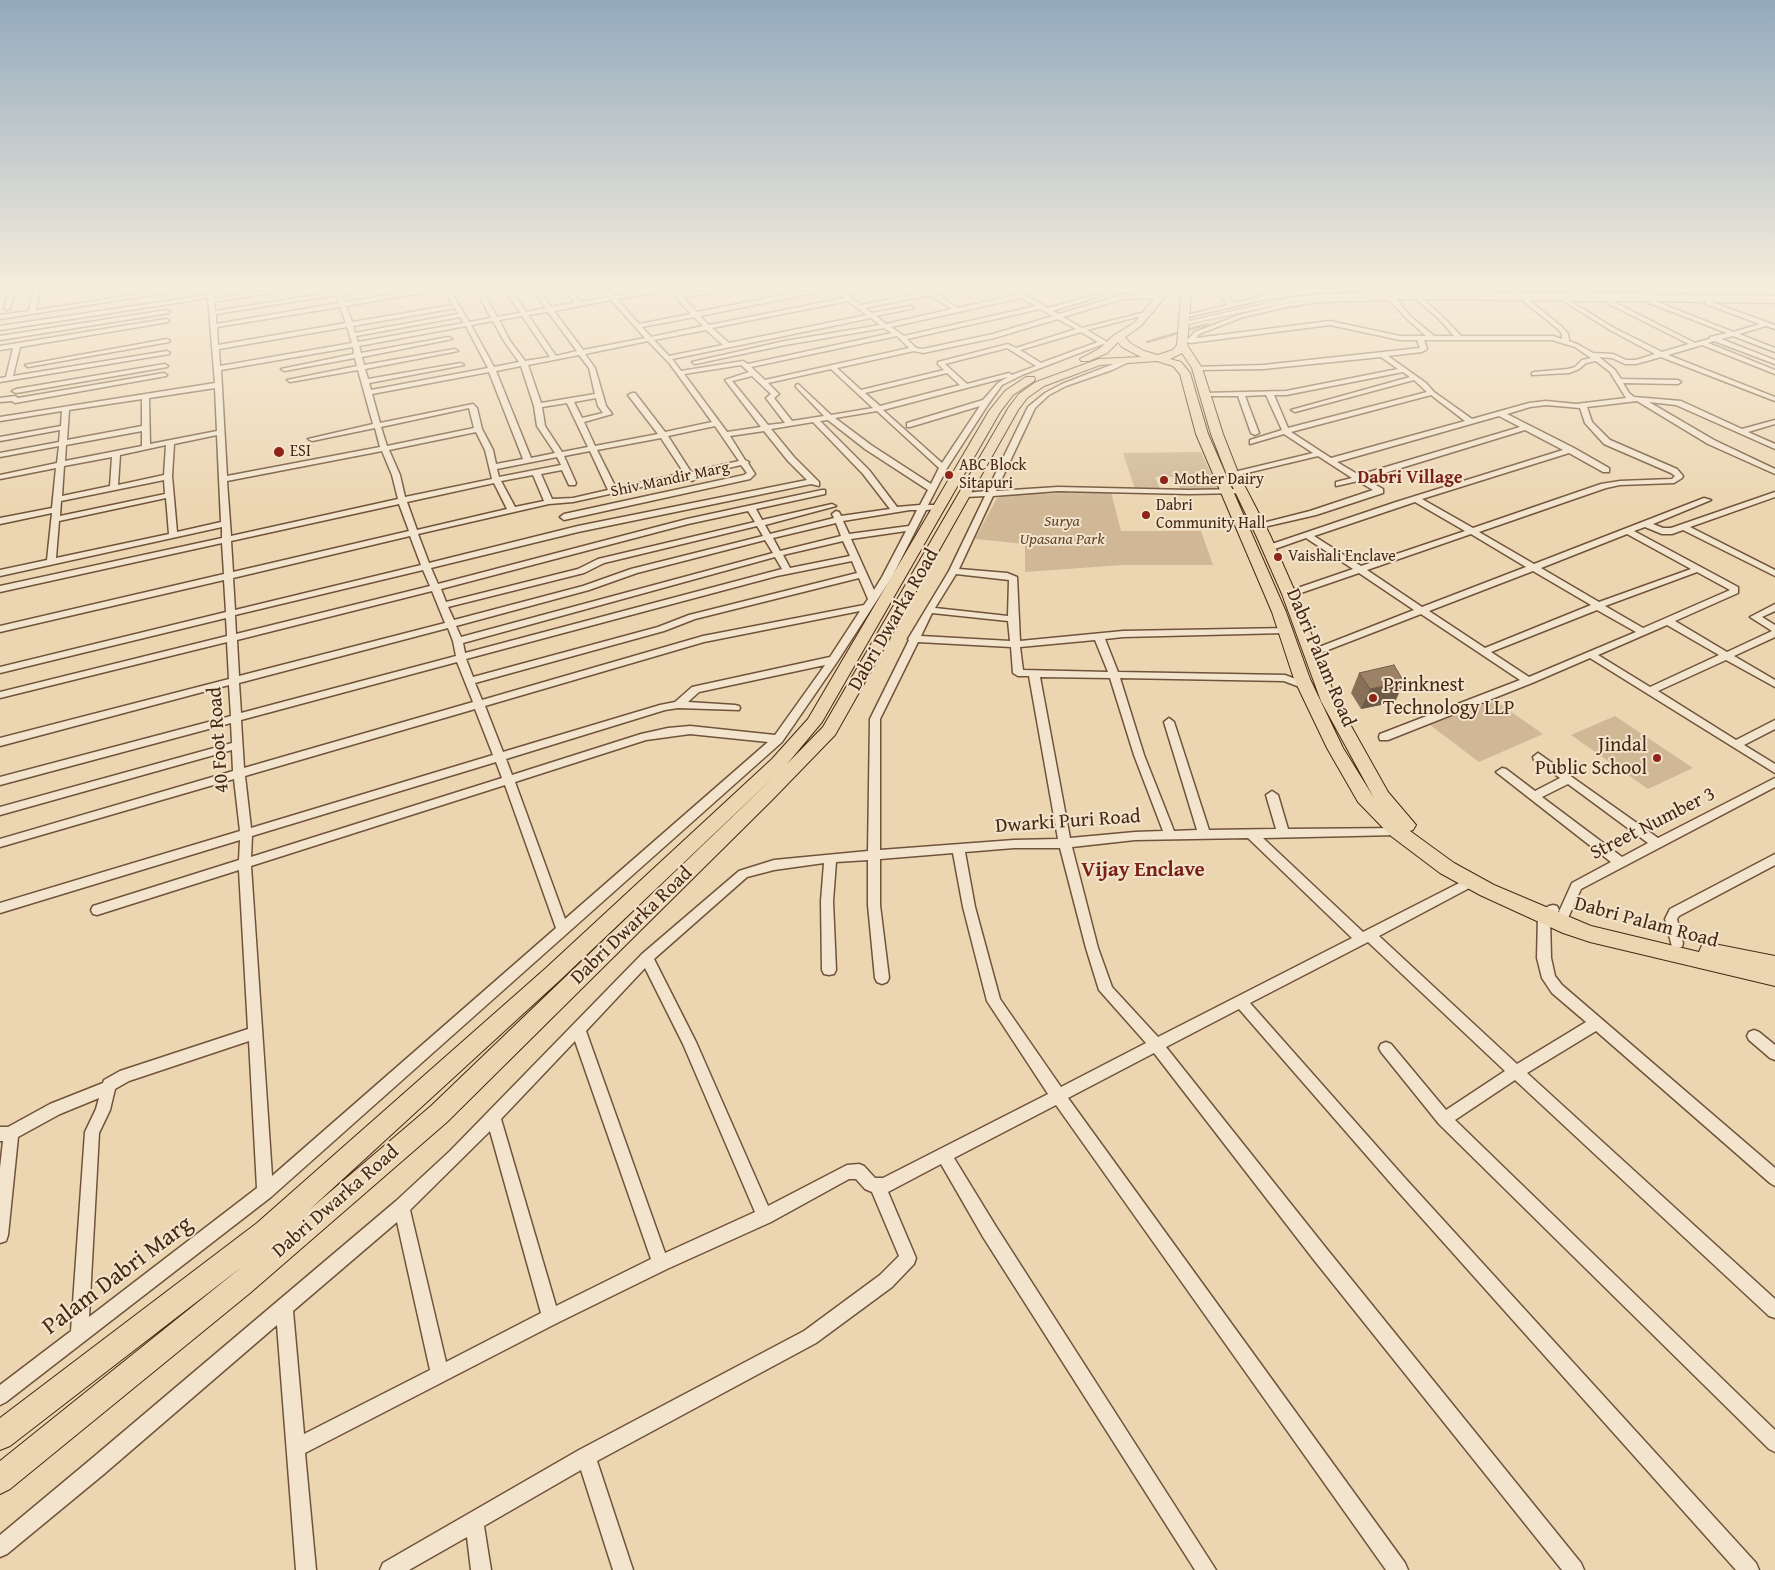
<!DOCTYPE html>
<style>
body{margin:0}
canvas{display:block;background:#ecd6b2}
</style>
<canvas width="1775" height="1570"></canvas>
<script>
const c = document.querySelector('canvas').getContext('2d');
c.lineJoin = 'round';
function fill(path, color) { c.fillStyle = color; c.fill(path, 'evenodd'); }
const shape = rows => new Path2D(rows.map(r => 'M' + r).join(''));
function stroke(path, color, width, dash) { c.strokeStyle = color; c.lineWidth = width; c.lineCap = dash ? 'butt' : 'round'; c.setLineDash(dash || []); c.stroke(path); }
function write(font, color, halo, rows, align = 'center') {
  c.font = font + ' "Gentium Book Plus",serif'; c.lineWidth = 4; c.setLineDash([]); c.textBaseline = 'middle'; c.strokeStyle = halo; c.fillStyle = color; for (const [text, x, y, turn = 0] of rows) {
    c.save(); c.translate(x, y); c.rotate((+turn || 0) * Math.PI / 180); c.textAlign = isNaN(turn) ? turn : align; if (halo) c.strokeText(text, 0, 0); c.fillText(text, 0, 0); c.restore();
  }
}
fill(shape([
 [1201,452,1218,489,1181,490,1175,477,1155,477,1160,489,1135,489,1123,453],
 [1111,492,1121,531,1201,531,1213,565,1123,565,1025,572,1025,544,975,539,997,498,1018,494],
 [1494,700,1543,734,1479,762,1430,725],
 [1615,716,1693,768,1648,789,1571,735]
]), '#d0b897');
stroke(shape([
 [1147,342,1208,324]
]), '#886c52', 2.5);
const minor = shape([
 [10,286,16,286,10,308,7,310,4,308,10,286],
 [34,286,40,286,36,310,167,290,170,292,0,319,0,315,29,311,34,286],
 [85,286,100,286,58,293,55,291,85,286],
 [207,286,213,286,213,290,242,286,255,286,214,293,214,299,301,286,314,286,214,302,215,311,335,292,333,286,339,286,341,291,371,286,384,286,342,294,345,302,443,286,456,286,449,288,469,322,491,318,474,286,480,286,497,317,520,313,502,286,508,286,526,312,546,308,530,286,536,286,551,307,575,303,561,286,567,286,581,302,608,297,598,286,604,286,614,296,665,286,671,286,674,289,691,286,677,292,680,295,732,286,743,286,683,298,697,312,829,286,842,286,839,288,844,292,876,286,887,286,848,295,861,305,925,292,917,286,924,286,932,291,957,286,968,286,936,294,958,308,1016,295,1001,286,1008,286,1048,308,1098,294,1101,296,1052,311,1059,314,1123,295,1161,294,1164,296,1161,298,1123,299,1063,317,1082,328,1146,312,1149,314,1087,330,1112,345,1112,347,1103,344,1022,375,1002,385,989,403,947,468,928,505,939,505,943,507,939,509,926,510,892,577,837,662,782,742,271,1197,6,1402,0,1405,0,1385,71,1331,85,1132,96,1109,99,1098,60,1114,18,1137,8,1235,6,1241,0,1243,0,1168,3,1141,0,1141,0,1127,8,1127,50,1104,103,1083,104,1080,120,1071,248,1029,239,870,97,915,93,914,91,910,93,906,239,860,240,840,0,913,0,903,240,831,234,779,0,847,0,839,233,771,232,750,0,815,0,807,232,743,231,723,0,785,0,777,231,716,229,685,0,746,0,738,229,679,227,642,0,698,0,692,227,636,226,618,0,673,0,667,226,612,224,580,0,632,0,626,224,574,222,543,0,592,0,586,222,538,222,527,0,576,0,570,47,560,52,513,0,524,0,518,52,508,56,468,0,479,0,475,57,463,59,446,0,457,0,453,59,442,60,430,0,441,0,437,61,426,62,411,0,421,0,417,215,383,208,298,0,330,0,326,208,295,207,286],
 [443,289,453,305,352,322,346,306,443,289],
 [833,289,845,298,709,325,700,316,833,289],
 [669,290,691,314,639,324,617,299,669,290],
 [336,295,339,303,216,324,216,314,336,295],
 [930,295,952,309,886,324,876,316,914,308,911,306,872,313,865,308,930,295],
 [1021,298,1036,306,904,336,891,327,1021,298],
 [611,300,645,338,583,350,554,311,611,300],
 [848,301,867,315,729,343,712,328,848,301],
 [340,307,346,323,218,345,217,327,340,307],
 [455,308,458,314,355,333,353,326,455,308],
 [1040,309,1053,316,993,334,923,349,916,348,907,339,1040,309],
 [548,312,577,351,556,356,528,315,548,312],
 [522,316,550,357,525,361,510,341,499,320,522,316],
 [460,317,464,323,358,342,356,336,460,317],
 [694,317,703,326,651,337,642,327,694,317],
 [871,318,880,325,785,341,692,362,695,364,785,345,884,328,892,333,748,364,743,361,681,371,672,359,871,318],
 [1058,319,1076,329,1016,348,1008,344,938,362,938,364,944,370,861,390,837,368,914,351,923,353,994,338,1058,319],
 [493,321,504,341,519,362,494,367,471,325,493,321],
 [466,326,488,368,371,390,369,383,464,365,461,363,368,379,365,369,458,351,455,349,364,365,362,357,452,339,449,337,361,353,359,346,466,326],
 [347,327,352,343,220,366,219,349,347,327],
 [706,330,723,345,669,356,654,340,706,330],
 [1081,332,1098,342,1041,363,1020,350,1081,332],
 [897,336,909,348,765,380,751,367,897,336],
 [648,341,670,364,712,422,665,432,635,393,632,393,628,395,658,434,595,446,584,422,612,414,606,406,595,368,585,354,648,341],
 [353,347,354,354,281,369,284,371,355,358,357,366,287,380,290,382,358,370,373,424,308,439,312,441,375,428,380,447,227,476,221,370,353,347],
 [1007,348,1036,366,1012,375,1009,373,967,384,945,364,1007,348],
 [579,355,589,368,595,394,541,403,528,365,579,355],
 [741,365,749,372,725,380,761,427,727,432,684,374,741,365],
 [521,366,534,406,537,426,555,453,531,458,496,371,521,366],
 [831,369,873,408,831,415,798,384,796,385,796,387,824,416,792,421,774,398,779,394,768,383,831,369],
 [489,372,523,459,496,464,493,450,482,429,477,408,473,404,380,423,372,394,489,372],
 [947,373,960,385,880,406,865,393,947,373],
 [752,376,771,394,766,398,785,423,768,425,732,381,752,376],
 [1008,377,998,383,983,400,907,423,907,427,910,427,980,406,942,463,883,410,1008,377],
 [215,388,217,431,150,444,149,398,215,388],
 [596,398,598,406,603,413,582,418,574,402,596,398],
 [142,399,142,426,67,440,69,410,142,399],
 [567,403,588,447,562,452,545,426,542,407,567,403],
 [469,408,474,428,387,446,381,427,469,408],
 [877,411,939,468,931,484,871,445,835,418,877,411],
 [828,420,865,449,928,490,920,505,897,507,869,470,820,421,828,420],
 [813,422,863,474,890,509,841,516,839,512,836,511,832,514,834,518,770,534,765,525,836,506,832,504,762,520,756,509,825,494,825,490,822,490,687,519,438,584,431,568,578,532,811,484,819,486,819,482,794,457,771,429,813,422],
 [715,426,739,461,691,472,668,436,715,426],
 [142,431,142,446,65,461,66,445,142,431],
 [764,431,788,461,807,480,578,526,429,563,418,534,549,504,573,502,687,477,692,481,696,479,694,476,741,465,747,473,744,475,564,514,560,517,564,520,750,479,755,474,748,463,749,462,745,460,730,436,764,431],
 [476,432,485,450,492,479,405,497,400,475,389,450,476,432],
 [217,435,221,522,177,532,172,476,174,444,217,435],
 [661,438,684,473,616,488,597,450,661,438],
 [166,445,164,475,118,485,120,455,166,445],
 [382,451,392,475,398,499,231,536,227,481,382,451],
 [590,451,608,490,573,498,552,499,541,474,562,470,569,485,575,485,576,483,564,456,590,451],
 [112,457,110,486,62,496,64,466,112,457],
 [557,457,561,465,499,477,497,469,557,457],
 [533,475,544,501,515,507,501,481,533,475],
 [164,480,165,494,60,516,61,501,164,480],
 [494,483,507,509,417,530,407,502,494,483],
 [166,498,169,534,56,558,59,521,166,498],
 [399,504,409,531,233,572,231,541,399,504],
 [910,510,917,510,909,526,849,534,843,521,910,510],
 [748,511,755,522,598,559,578,569,446,602,441,589,688,524,748,511],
 [836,523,841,536,780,551,773,538,836,523],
 [757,526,763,536,631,569,583,586,454,620,448,607,584,573,604,563,757,526],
 [906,531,882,577,874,590,851,539,906,531],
 [410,536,421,565,235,610,233,578,410,536],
 [765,540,773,553,461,637,456,626,589,590,637,573,765,540],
 [843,541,850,556,790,568,783,555,843,541],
 [775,557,782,569,465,653,463,643,775,557],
 [852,561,857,573,689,615,658,627,473,677,466,659,777,576,852,561],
 [423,570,430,586,236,634,235,615,423,570],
 [859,578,868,599,864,605,703,636,482,700,475,683,664,631,695,619,859,578],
 [432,591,445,623,239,676,237,640,432,591],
 [860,611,830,657,692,687,675,702,660,705,503,752,485,706,704,642,860,611],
 [448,628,453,641,456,656,241,713,239,683,448,628],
 [457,662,473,702,244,768,241,720,457,662],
 [825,665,775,735,690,726,668,728,641,734,512,775,506,759,665,710,678,708,739,710,740,708,739,706,735,705,688,702,699,692,825,665],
 [475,709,493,755,251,828,245,776,475,709],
 [690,734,768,742,565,919,515,782,646,740,690,734],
 [496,762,502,778,251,857,252,836,496,762],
 [505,785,556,928,272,1176,251,866,505,785],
 [249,1041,257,1188,89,1317,99,1133,110,1110,115,1089,129,1081,249,1041],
 [1142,286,1167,287,1170,289,1167,291,1145,289,1119,293,1116,291,1142,286],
 [1216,286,1222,286,1226,294,1234,303,1263,296,1253,286,1259,286,1268,295,1320,288,1516,286,1775,289,1775,293,1516,290,1320,292,1267,299,1183,318,1183,316,1228,305,1220,295,1216,286],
 [1417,295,1775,299,1775,303,1711,302,1775,325,1775,329,1766,326,1739,334,1775,348,1775,352,1733,336,1721,339,1775,360,1775,364,1714,341,1708,343,1775,370,1775,374,1702,345,1668,355,1775,397,1775,401,1661,357,1636,364,1625,364,1612,358,1599,357,1615,370,1621,379,1678,380,1681,382,1678,384,1623,383,1629,393,1634,397,1681,401,1742,429,1775,420,1775,424,1748,432,1775,444,1775,449,1676,405,1649,402,1714,440,1775,469,1775,474,1708,444,1637,401,1587,407,1592,422,1610,440,1677,469,1683,476,1682,478,1674,483,1620,485,1606,488,1479,532,1534,564,1704,498,1711,500,1653,524,1663,528,1671,528,1775,492,1775,497,1690,527,1775,570,1775,576,1683,530,1672,534,1662,534,1645,527,1634,531,1738,587,1738,593,1675,621,1727,652,1772,631,1750,617,1775,604,1775,611,1762,617,1775,625,1775,637,1734,656,1775,680,1775,687,1726,660,1658,691,1736,740,1775,720,1775,729,1744,745,1775,764,1775,773,1590,658,1532,683,1388,740,1380,740,1379,737,1380,734,1520,680,1421,614,1315,655,1309,655,1307,653,1309,651,1414,610,1359,573,1292,596,1286,596,1286,592,1353,569,1306,538,1269,551,1266,550,1266,546,1396,502,1563,450,1525,430,1365,479,1383,489,1383,493,1316,515,1255,529,1255,525,1310,511,1373,490,1358,481,1336,486,1336,482,1352,478,1318,456,1230,477,1230,473,1313,453,1284,434,1250,444,1250,440,1282,430,1266,395,1245,396,1259,433,1255,435,1251,433,1238,396,1205,396,1201,394,1203,393,1286,391,1398,369,1381,357,1263,369,1197,370,1194,368,1195,367,1263,365,1420,348,1417,340,1400,340,1330,325,1190,343,1186,341,1195,332,1239,315,1287,303,1318,298,1417,295],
 [1396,299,1416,299,1439,319,1454,336,1434,336,1410,316,1396,299],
 [1423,299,1522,300,1558,329,1562,334,1562,339,1553,336,1461,336,1443,317,1423,299],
 [1389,300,1406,318,1426,336,1400,336,1330,321,1196,338,1199,334,1243,317,1287,307,1318,302,1389,300],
 [1529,300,1562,300,1610,330,1655,354,1636,360,1626,360,1613,354,1593,353,1579,345,1569,341,1568,334,1562,327,1529,300],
 [1570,301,1607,301,1607,303,1689,344,1662,352,1614,328,1570,301],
 [1612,301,1648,301,1649,303,1727,333,1710,337,1709,339,1695,343,1612,301],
 [1655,301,1706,302,1706,304,1760,324,1733,332,1655,301],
 [1424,340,1552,340,1575,347,1591,358,1582,360,1575,367,1568,369,1534,372,1532,373,1532,375,1569,373,1579,369,1586,363,1596,361,1610,372,1626,398,1576,404,1546,401,1529,403,1472,419,1434,392,1426,383,1388,356,1422,352,1427,349,1424,340],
 [1403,372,1410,377,1291,410,1295,412,1414,380,1427,392,1288,428,1274,395,1286,395,1403,372],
 [1431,395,1465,421,1331,458,1291,432,1431,395],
 [1546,405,1580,408,1585,423,1604,444,1671,473,1675,476,1672,479,1620,481,1601,484,1473,528,1422,499,1569,453,1603,472,1609,472,1609,468,1574,448,1507,414,1530,407,1546,405],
 [1499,416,1520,427,1359,475,1337,462,1499,416],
 [1415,502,1465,531,1361,566,1314,536,1415,502],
 [1471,534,1526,567,1422,607,1367,570,1471,534],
 [1627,534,1691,569,1599,602,1541,568,1627,534],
 [1533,571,1591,605,1485,648,1429,611,1533,571],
 [1697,572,1730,590,1643,628,1605,606,1697,572],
 [1597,610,1636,632,1529,677,1491,652,1597,610],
 [1667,625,1719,655,1650,687,1598,655,1667,625],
 [167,310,170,312,169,313,0,340,0,336,167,310],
 [166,319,169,321,168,322,20,347,13,376,167,351,170,353,169,354,0,382,0,378,6,377,13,348,0,350,0,346,166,319],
 [167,339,170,341,169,342,28,367,25,365,167,339],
 [1129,358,1131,359,1131,361,1112,370,1066,386,1049,395,1035,408,996,491,1058,487,1189,490,1241,489,1244,489,1244,493,1189,494,1058,491,993,496,959,569,1007,573,1017,577,1020,641,1123,631,1288,628,1288,632,1285,633,1123,637,1105,639,1118,672,1285,675,1309,684,1310,686,1305,689,1284,681,1120,678,1144,755,1174,831,1197,830,1164,722,1169,718,1174,722,1209,830,1276,829,1266,795,1272,791,1278,795,1288,829,1401,828,1403,831,1401,834,1397,835,1263,838,1363,932,1467,879,1475,879,1477,882,1475,885,1379,936,1517,1064,1586,1022,1552,993,1542,978,1537,958,1538,915,1540,911,1549,906,1553,905,1557,906,1559,910,1557,914,1550,918,1551,958,1555,976,1562,985,1775,1168,1775,1186,1770,1183,1596,1031,1527,1073,1775,1299,1775,1318,1769,1316,1515,1080,1455,1120,1775,1430,1775,1452,1769,1449,1439,1124,1381,1052,1379,1048,1381,1044,1386,1042,1391,1044,1446,1110,1505,1071,1368,942,1250,1003,1404,1177,1756,1563,1759,1570,1736,1570,1394,1187,1239,1009,1166,1047,1326,1248,1581,1563,1584,1570,1562,1570,1314,1260,1154,1053,1068,1098,1405,1563,1408,1570,1386,1570,1056,1105,954,1158,995,1225,1216,1570,1195,1570,983,1237,941,1164,888,1192,916,1258,914,1264,892,1287,816,1343,597,1461,633,1570,613,1570,581,1470,484,1526,491,1570,471,1570,467,1537,409,1570,380,1570,383,1563,579,1450,804,1331,880,1275,899,1256,872,1192,865,1189,856,1179,849,1179,771,1222,667,1269,557,1323,305,1453,316,1570,296,1570,277,1325,104,1474,7,1554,0,1557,0,1535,90,1460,396,1201,450,1151,642,954,739,871,774,860,868,851,870,719,909,640,908,639,949,571,985,496,965,497,961,495,965,493,987,491,1028,407,1045,393,1062,384,1129,358],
 [956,574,1009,580,1008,616,935,608,956,574],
 [932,613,1008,621,1010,641,921,636,932,613],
 [1095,640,1108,672,1023,670,1020,647,1095,640],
 [918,642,1011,647,1013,673,1018,676,1029,676,1058,839,1014,840,880,850,880,719,918,642],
 [1040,677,1110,678,1134,755,1163,831,1135,832,1070,838,1040,677],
 [1248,838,1352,938,1158,1037,1112,987,1098,948,1072,847,1135,840,1248,838],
 [1014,848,1060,848,1086,948,1099,990,1146,1043,1061,1087,1000,999,975,907,965,852,1014,848],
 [953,853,963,907,987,1001,1048,1094,883,1178,875,1178,864,1166,859,1164,847,1165,768,1206,696,1042,654,959,747,877,774,870,824,863,821,901,822,970,824,974,829,975,834,974,836,970,833,901,836,862,868,860,868,905,875,978,877,982,882,984,887,982,889,978,880,905,880,859,953,853],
 [645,968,683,1044,755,1212,665,1253,586,1031,645,968],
 [575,1041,651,1259,556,1306,501,1119,575,1041],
 [490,1131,541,1313,446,1362,410,1210,490,1131],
 [397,1222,430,1370,304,1434,293,1311,397,1222],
 [165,364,168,366,167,367,16,393,12,391,16,389,165,364],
 [164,373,167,375,166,376,15,403,12,401,0,402,0,398,15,396,18,398,164,373],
 [1538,753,1658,838,1775,778,1775,787,1581,889,1568,918,1564,919,1560,918,1558,914,1572,883,1611,862,1496,772,1502,768,1506,769,1535,791,1560,778,1534,760,1533,757,1538,753],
 [1568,784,1648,843,1622,857,1542,797,1568,784],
 [1775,854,1775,865,1679,916,1677,919,1683,943,1682,947,1677,948,1672,947,1665,919,1670,909,1775,854],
 [1754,1030,1759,1032,1775,1045,1775,1060,1770,1058,1749,1040,1747,1036,1749,1032,1754,1030]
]);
const tertiary = shape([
 [1435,292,1775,296,1775,300,1435,296,1326,298,1294,301,1184,325,1180,323,1294,297,1326,294,1435,292]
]);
const primary = shape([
 [1164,286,1174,286,1141,326,1125,337,1130,343,1144,351,1158,355,1173,350,1177,345,1181,296,1188,286,1196,286,1191,296,1187,345,1202,368,1223,434,1239,475,1270,535,1296,594,1337,701,1388,792,1416,825,1413,830,1410,831,1454,863,1494,885,1591,926,1699,952,1702,945,1709,943,1775,956,1775,986,1590,942,1563,933,1480,895,1440,873,1391,836,1358,802,1327,748,1294,679,1272,612,1196,434,1180,374,1173,366,1157,361,1100,365,1044,386,1027,398,1018,410,835,735,772,800,447,1122,250,1293,10,1489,0,1494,0,1461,243,1266,10,1446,0,1450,0,1418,257,1223,546,968,772,759,808,719,989,411,1005,391,1026,377,1034,377,1035,379,1034,381,1013,395,1000,412,822,722,787,764,823,727,1009,407,1019,394,1036,382,1099,359,1141,357,1122,347,1118,342,1107,353,1089,361,1081,361,1080,359,1099,349,1113,336,1135,322,1164,286],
 [1182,353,1192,368,1211,434,1227,475,1256,535,1282,594,1321,701,1374,798,1343,748,1310,679,1286,612,1208,434,1190,373,1181,362,1170,359,1182,353],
 [778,773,431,1106,309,1210,560,980,778,773]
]);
stroke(minor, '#70533a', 3);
stroke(tertiary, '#70533a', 2);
stroke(primary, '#472712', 2);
fill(minor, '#f3e4cd');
fill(tertiary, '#f3e4cd');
fill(primary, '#ecd6b2');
fill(shape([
 [1359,673,1395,702,1361,709,1351,693]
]), '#877057');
fill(shape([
 [1404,682,1395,702,1361,709,1370,689]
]), '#6e5b47');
const building = shape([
 [1394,665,1404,682,1370,689,1359,673,1394,665]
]);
fill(building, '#9d8265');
stroke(building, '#6e5b47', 1);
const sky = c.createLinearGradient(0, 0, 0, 506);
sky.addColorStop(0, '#93aabd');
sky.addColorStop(0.57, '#f6eddc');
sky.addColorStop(1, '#f6eddc00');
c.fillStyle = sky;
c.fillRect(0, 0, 1775, 506);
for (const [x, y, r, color] of [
 [279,452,6,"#8f2418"],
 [949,475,5,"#8f2418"],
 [1164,480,5,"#8f2418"],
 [1146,515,5,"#8f2418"],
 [1278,557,5,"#8f2418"],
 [1373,698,5,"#8f2418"],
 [1657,758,5,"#8f2418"]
]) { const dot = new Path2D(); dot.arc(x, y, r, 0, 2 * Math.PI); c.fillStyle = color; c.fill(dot); stroke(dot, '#f3e4cd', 2); }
write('16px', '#472712', '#f3e4cd', [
 ["ESI",290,452],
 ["ABC Block",959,466],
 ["Sitapuri",959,484],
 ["Mother Dairy",1174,480],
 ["Dabri",1156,506],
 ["Community Hall",1156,524],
 ["Vaishali Enclave",1288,557]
], 'left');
write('16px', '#472712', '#f3e4cd', [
 ["Shiv Mandir Marg",670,480,-12]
]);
write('italic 16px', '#62442d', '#f3e4cd', [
 ["Surya",1062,522],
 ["Upasana Park",1062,540]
]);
write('bold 18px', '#7a1f14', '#f3e4cd', [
 ["Dabri Village",1410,478]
]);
write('20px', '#472712', '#f3e4cd', [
 ["Dabri Dwarka Road",894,620,-60],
 ["Dabri Palam Road",1320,658,67],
 ["40 Foot Road",219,740,-94],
 ["Dwarki Puri Road",1068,822,-4],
 ["Street Number 3",1653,824,-27],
 ["Dabri Palam Road",1646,923,15],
 ["Dabri Dwarka Road",632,926,-44],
 ["Dabri Dwarka Road",336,1202,-41]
]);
write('20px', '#472712', '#f3e4cd', [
 ["Prinknest",1383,686],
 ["Technology LLP",1383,709],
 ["Jindal",1647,746,"right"],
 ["Public School",1647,769,"right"]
], 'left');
write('bold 21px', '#7a1f14', '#f3e4cd', [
 ["Vijay Enclave",1143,871]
]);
write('24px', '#472712', '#f3e4cd', [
 ["Palam Dabri Marg",118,1276,-37]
]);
</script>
